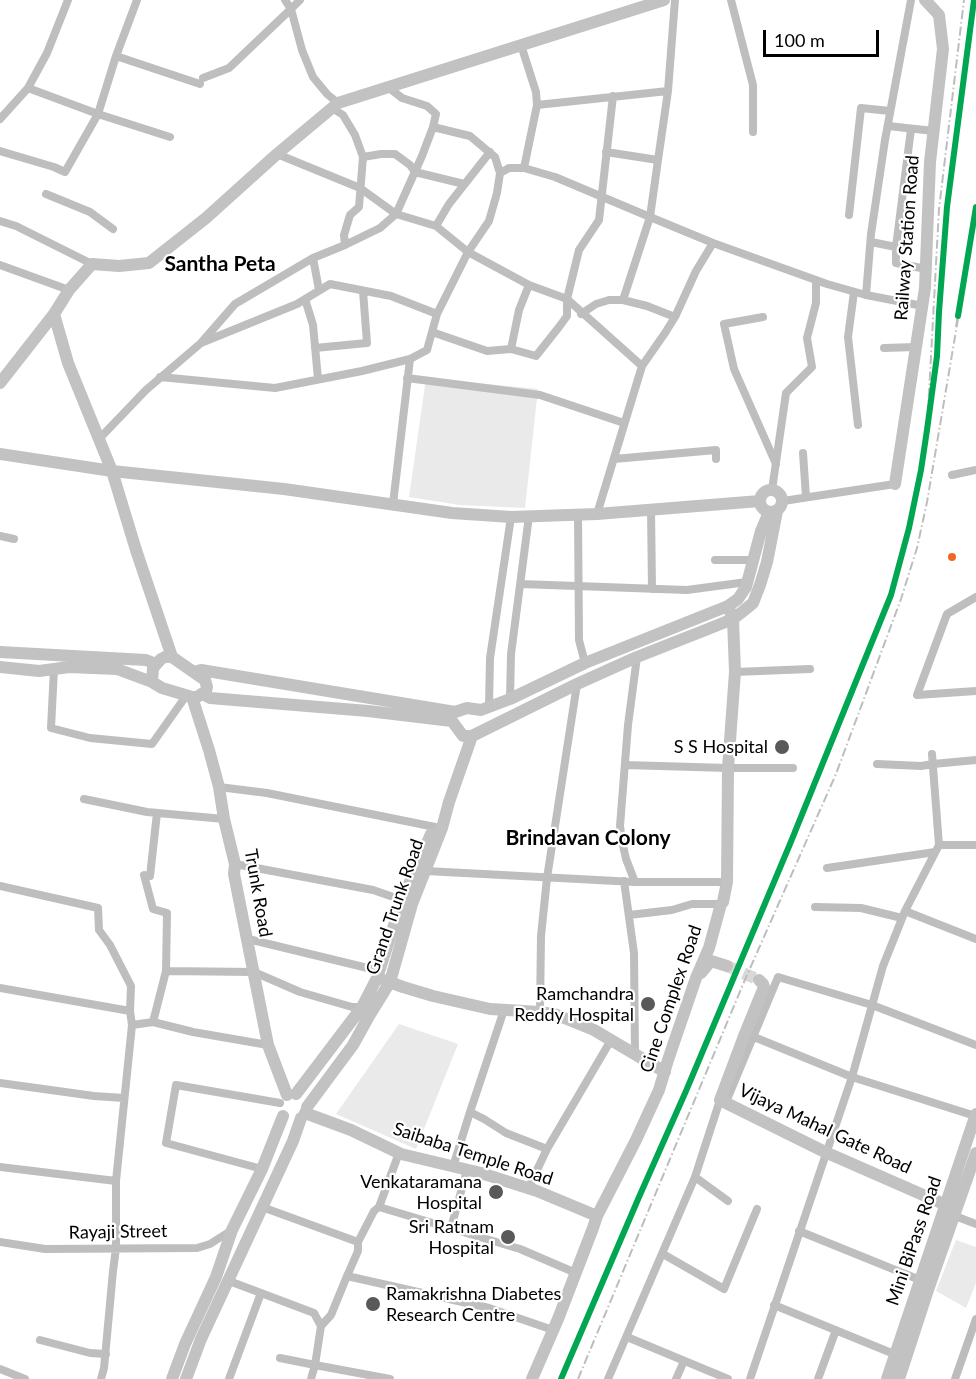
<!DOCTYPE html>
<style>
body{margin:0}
#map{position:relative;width:976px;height:1379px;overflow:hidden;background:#fff;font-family:Lato,sans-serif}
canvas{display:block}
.scale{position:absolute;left:763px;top:30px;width:116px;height:27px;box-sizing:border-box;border:3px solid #000;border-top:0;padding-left:8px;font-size:18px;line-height:21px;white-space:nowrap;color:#000;-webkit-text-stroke:4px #fff;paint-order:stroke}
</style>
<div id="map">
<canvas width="976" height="1379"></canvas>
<div class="scale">100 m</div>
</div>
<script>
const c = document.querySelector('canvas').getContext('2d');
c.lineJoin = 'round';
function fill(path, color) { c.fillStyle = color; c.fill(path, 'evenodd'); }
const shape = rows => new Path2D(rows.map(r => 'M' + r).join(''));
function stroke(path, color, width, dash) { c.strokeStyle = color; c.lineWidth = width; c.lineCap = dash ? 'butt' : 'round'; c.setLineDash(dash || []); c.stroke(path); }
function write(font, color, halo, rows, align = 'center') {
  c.font = font + ' Lato,sans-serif'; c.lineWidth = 4.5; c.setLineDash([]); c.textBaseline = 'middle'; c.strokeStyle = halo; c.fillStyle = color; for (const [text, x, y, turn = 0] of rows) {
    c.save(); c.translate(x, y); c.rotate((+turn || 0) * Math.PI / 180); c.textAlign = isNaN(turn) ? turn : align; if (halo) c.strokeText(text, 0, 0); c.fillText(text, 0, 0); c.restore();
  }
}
fill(shape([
 [426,378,538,389,525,508,460,505,409,497],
 [399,1024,458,1044,416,1149,336,1114],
 [956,1240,976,1247,976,1283,966,1308,936,1291]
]), '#eaeaea');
stroke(shape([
 [955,1379,976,1319]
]), '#bcbcbc', 8);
stroke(shape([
 [727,966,759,980]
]), '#d9d9d9', 12, [12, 6]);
stroke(shape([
 [137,0,116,56,200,84],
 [285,0,291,9,300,0],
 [731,0,753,85,753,132],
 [521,45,536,92,537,105,524,168],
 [203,78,229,68,291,9,302,50,313,77,327,94,338,103],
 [28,88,98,114,170,137],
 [537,105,668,91],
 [332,108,343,115,355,135,363,157,381,154,395,154,410,165,415,172,464,184],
 [0,119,28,88,47,53,68,0],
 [888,126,934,131],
 [0,151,54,167,65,172,98,114,116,56],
 [606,152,658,160,650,217,713,243,827,284,866,295,923,306],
 [277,154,360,188,396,214,436,226,468,252,529,285,567,299,642,366,597,514],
 [658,160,668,91,675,0],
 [500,173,509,168,524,168,555,177,650,217,623,300],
 [46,194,90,212,113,229],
 [849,215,861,108,890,111],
 [0,221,16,226,92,264],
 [436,226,449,204,490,152],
 [871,242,896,247,896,263,926,269],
 [345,245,344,235,350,215,359,207,363,157],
 [896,247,911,129],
 [313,258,319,290],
 [0,265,69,290],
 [854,292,848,337,858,425],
 [866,295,871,234,885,140,911,0],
 [305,299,313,325,318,379],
 [581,314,596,304,609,300,623,300,647,306,675,317],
 [763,317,724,324,734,369,776,464],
 [432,332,487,351,511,349,536,356,559,327,567,316,567,299,579,250,599,220,613,96],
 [201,343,235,304,313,258,345,245,380,228,396,214,422,156,433,127,436,114,427,106,402,98,388,87],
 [315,348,367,343,363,291],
 [884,348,916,347],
 [511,349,519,310,529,285],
 [642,366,665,333,675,317,696,271,713,243],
 [160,377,275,388,362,371,410,359],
 [407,378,540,395,624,423],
 [98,440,146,390,201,343,297,304,330,284,391,296,437,314],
 [803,453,806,497],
 [614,459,716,450,716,459],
 [952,475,976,470],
 [772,490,786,393,812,367,807,338,816,303,816,280],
 [783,501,895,484],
 [393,504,410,359,427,350,437,314,468,252,489,221,497,193,500,173,495,157,470,136,433,127],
 [651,509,652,589],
 [578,514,579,640,585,663],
 [0,536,14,539],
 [715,560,754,560],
 [521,584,687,590,747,582],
 [976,597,947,614,917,695,976,691],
 [54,669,51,728,90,738,152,744,186,696],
 [735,672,810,669],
 [510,699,511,654,529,516],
 [489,707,490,658,511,517],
 [877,764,921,766,933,764,976,760],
 [625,765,728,768,793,768],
 [219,787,267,793,435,827],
 [84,799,147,812,224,819],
 [939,845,976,845],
 [235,864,373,890,402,900],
 [827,868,935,852],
 [426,871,635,882,727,882],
 [144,875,153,909,167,913,166,971],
 [150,876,157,813],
 [624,881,634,953,635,1054],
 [635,882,626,859,622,841,620,826,628,725,637,657],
 [0,886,98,908,99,930,110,945,131,986,130,1011,0,988],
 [815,907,861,908,902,918],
 [905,911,976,939],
 [629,915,672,910,692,904,721,904],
 [248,939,380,971],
 [540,1012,541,936,547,878,577,684],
 [132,1025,153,1022],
 [754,1037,852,1077,975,1116],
 [268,1045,193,1032,153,1022,166,971,254,972,300,992,352,1007,362,1007],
 [0,1083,94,1096,124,1098],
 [726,1102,778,977,872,1005,976,1045],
 [470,1112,484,1119,506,1133,547,1149],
 [0,1167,116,1181,116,1248,113,1271,104,1368,101,1379],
 [453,1167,470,1112,504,1010],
 [262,1169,166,1143,176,1085,280,1103],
 [695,1177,728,1201],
 [116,1181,132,1025,130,1011],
 [528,1189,547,1149,611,1040],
 [262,1207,358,1242],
 [379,1207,399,1153],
 [955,1216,976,1224],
 [451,1228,467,1170],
 [799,1231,920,1280],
 [0,1242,45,1249,197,1248,210,1244,232,1230],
 [663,1254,724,1289,757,1209],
 [347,1276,358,1251,358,1242,374,1211,379,1207,520,1249,576,1273],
 [229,1281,261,1293,229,1379],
 [261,1293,314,1313,321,1326,315,1365,390,1379],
 [774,1305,899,1356],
 [321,1326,331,1315,347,1276,489,1308,553,1330],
 [627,1337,728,1379],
 [40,1340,90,1353,106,1354],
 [280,1358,315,1365,311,1379],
 [0,1369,25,1379],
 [608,1379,695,1177,720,1100],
 [676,1379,684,1361],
 [750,1379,852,1077,883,966,905,911,939,845,932,754],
 [818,1379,836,1330]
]), '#bebebe', 8);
stroke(shape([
 [54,314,68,363,112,471,136,550,172,657],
 [0,383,54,314,69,290,92,264,119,266,149,263,206,218,277,154,338,103,664,0],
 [0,454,112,471,284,489,452,513,511,517,597,514,760,501],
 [895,484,925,288,930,162,943,49,939,15,925,0],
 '760 501a11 11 0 1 1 22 0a11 11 0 1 1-22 0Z',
 [0,652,146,660,156,664],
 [165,657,172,657,205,680,207,687,206,691,197,697,192,697,162,688,152,682,153,668,161,659,165,657],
 [0,667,39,671,69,667,117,669,152,682],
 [194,672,201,670,455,712,467,708,481,710,510,699,585,663,728,606,738,599,746,587,761,531,769,512],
 [202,694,210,698,368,711,452,721,463,736,472,736,577,684,637,657,703,631,733,619,742,612,753,603,760,585,767,562,777,511],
 [192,697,209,750,219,787,224,819,235,864,234,874,268,1045,287,1095],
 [701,973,711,961,727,966],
 [384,980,403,987,433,996,490,1009,540,1012,557,1015,594,1030,665,1072],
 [759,980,763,984,764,987,744,1036,720,1100,825,1152,946,1205],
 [296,1094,362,1007,377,978,402,900,431,834],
 [307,1107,353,1045,369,1016,390,982,412,904,442,828,449,802,472,736],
 [305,1113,351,1130,401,1154,481,1173,537,1191,597,1216],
 [172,1379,185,1344,216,1277,232,1230,262,1169,283,1116],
 [186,1379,201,1339,293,1141,301,1118],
 [532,1379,558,1319,593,1228,597,1216,636,1140,659,1090,668,1060,696,978,709,948,721,904,723,902,727,882,728,768,735,672,733,619,728,606],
 [887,1379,976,1114],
 [899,1379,928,1290,976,1153]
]), '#c2c2c2', 12);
stroke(shape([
 [956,327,976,207],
 [927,430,939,209,964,0],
 [578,1379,744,982,836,774,901,599,917,548,927,502,958,319]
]), '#bdbdbd', 2, [9, 3, 1.5, 3]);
stroke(shape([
 [958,316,976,207],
 [561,1379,639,1197,686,1091,790,844,891,595,909,528,921,470,927,430,937,356,939,312,947,207,974,0]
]), '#00a651', 6);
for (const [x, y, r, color] of [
 [952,557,5,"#f26522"],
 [782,747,8,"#595959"],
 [648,1004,8,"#595959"],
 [496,1192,8,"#595959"],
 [508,1237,8,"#595959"],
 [373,1304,8,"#595959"]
]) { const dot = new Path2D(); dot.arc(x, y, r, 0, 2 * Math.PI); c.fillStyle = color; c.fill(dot); stroke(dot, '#fff', 2); }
write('18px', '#000', '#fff', [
 ["Railway Station Road",907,238,-86],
 ["Trunk Road",258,893,80],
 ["Grand Trunk Road",395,907,-71],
 ["Cine Complex Road",671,999,-71],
 ["Vijaya Mahal Gate Road",825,1129,25],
 ["Saibaba Temple Road",473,1154,18],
 ["Rayaji Street",118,1232,-1],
 ["Mini BiPass Road",914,1241,-71]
]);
write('18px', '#000', '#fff', [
 ["S S Hospital",768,747],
 ["Ramchandra",634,994],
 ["Reddy Hospital",634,1015],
 ["Venkataramana",482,1182],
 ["Hospital",482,1203],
 ["Sri Ratnam",494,1227],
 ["Hospital",494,1248],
 ["Ramakrishna Diabetes",386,1294,"left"],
 ["Research Centre",386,1315,"left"]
], 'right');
write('bold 21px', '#000', '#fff', [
 ["Santha Peta",220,264],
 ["Brindavan Colony",588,838]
]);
</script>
